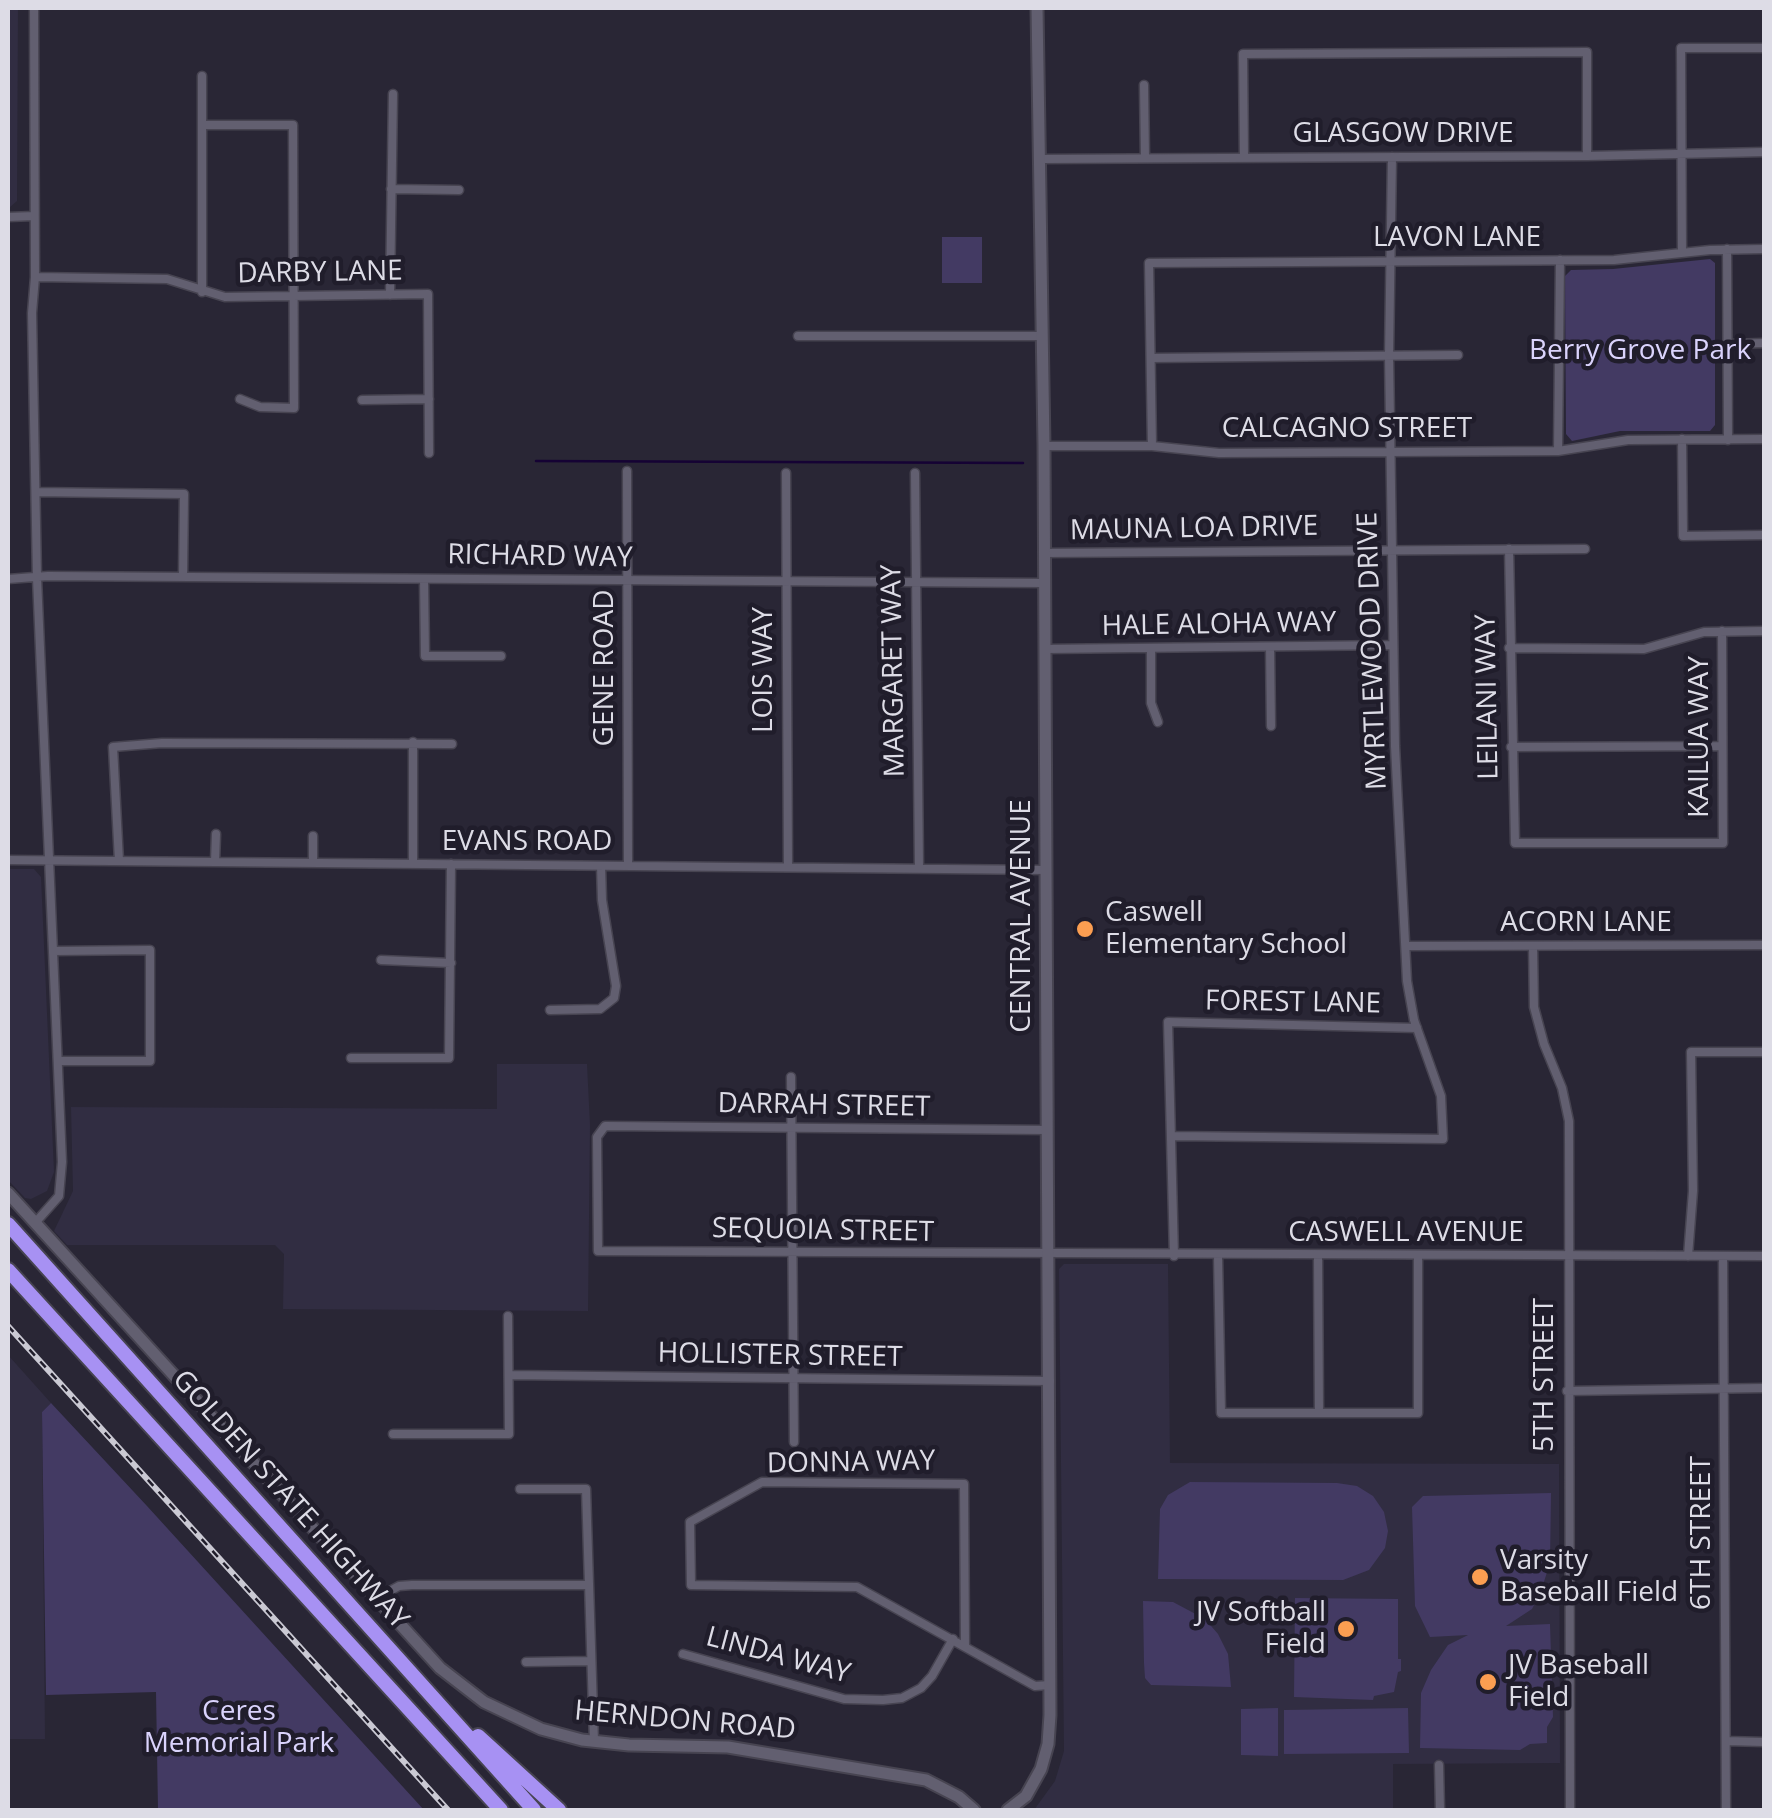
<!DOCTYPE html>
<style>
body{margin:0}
#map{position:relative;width:1772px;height:1818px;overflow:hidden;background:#292635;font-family:"Open Sans",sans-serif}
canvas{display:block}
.frame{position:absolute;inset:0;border:10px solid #dddce6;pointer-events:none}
</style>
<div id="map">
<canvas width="1772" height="1818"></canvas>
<div class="frame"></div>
</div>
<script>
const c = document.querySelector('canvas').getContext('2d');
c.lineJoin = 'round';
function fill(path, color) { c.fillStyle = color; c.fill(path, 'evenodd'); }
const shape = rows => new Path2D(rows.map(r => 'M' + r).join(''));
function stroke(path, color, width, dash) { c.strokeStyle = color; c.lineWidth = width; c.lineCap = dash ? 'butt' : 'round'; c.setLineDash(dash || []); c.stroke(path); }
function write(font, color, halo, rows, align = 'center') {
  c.font = font + ' "Open Sans",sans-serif'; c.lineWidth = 9; c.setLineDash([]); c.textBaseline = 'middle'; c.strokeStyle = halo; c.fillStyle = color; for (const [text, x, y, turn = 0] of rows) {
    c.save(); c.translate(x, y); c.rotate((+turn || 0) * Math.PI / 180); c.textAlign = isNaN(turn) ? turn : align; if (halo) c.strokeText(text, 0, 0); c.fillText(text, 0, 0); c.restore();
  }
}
fill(shape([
 [8,8,18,8,17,201,9,208],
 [8,869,34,869,41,877,54,1172,47,1191,31,1199,25,1198,8,1180],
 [497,1064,587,1064,590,1125,588,1311,283,1309,284,1254,275,1245,67,1245,54,1231,73,1191,71,1107,497,1109],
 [1064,1264,1168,1264,1170,1463,1559,1464,1560,1763,1393,1764,1393,1810,1034,1810,1055,1781,1064,1751,1059,1269],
 [8,1355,51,1403,42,1412,45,1739,8,1739]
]), '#312d42');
fill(shape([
 [942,237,982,237,982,283,942,283],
 [1710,259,1715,263,1715,425,1710,431,1620,431,1572,441,1566,434,1565,276,1571,270,1613,269],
 [51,1403,147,1506,424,1810,158,1810,156,1692,46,1695,42,1412],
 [1190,1482,1337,1483,1357,1486,1373,1496,1384,1512,1388,1531,1385,1548,1369,1570,1343,1580,1158,1579,1160,1509,1168,1495],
 [1551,1493,1550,1563,1541,1591,1532,1609,1506,1626,1550,1624,1553,1717,1547,1727,1547,1743,1530,1744,1520,1750,1420,1748,1421,1693,1431,1670,1448,1645,1468,1635,1430,1637,1415,1606,1412,1507,1423,1496],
 [1295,1598,1398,1599,1398,1659,1401,1659,1401,1671,1398,1672,1394,1692,1374,1696,1373,1700,1294,1697],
 [1143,1601,1173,1602,1205,1619,1218,1634,1228,1654,1231,1687,1151,1685,1145,1678,1144,1663],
 [1278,1708,1278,1756,1241,1755,1241,1709],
 [1408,1708,1409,1753,1284,1754,1284,1710]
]), '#433a63');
stroke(shape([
 [536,461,1023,463]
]), '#150234', 2.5);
const street = shape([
 [34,8,35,277,32,313,37,578,62,1162,59,1196,35,1223],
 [202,76,202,292],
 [1144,85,1145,158],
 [202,125,293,125,294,408,260,407,240,399],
 [1244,157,1243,54,1587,52,1587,156],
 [1041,159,1587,156,1764,152],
 [391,189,459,190],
 [8,217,34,216],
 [1727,249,1728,440],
 [1682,253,1681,48,1764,48],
 [35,277,167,279,225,297,428,294,429,453],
 [390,295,393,94],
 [798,336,1043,336],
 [1727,344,1764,343],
 [1151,358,1458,355],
 [362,400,429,399],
 [1682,439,1683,536,1764,535],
 [1044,446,1152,446,1219,453,1558,451,1628,440,1764,439],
 [1152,446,1149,263,1614,260,1710,250,1764,249],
 [1558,451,1560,260],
 [627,471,628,866],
 [786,473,788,867],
 [915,473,919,868],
 [36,492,184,494,183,577],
 [1509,549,1515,843,1723,843,1722,631],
 [1043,553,1585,549],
 [8,579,48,576,1043,583],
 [424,579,425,656,501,656],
 [1270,647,1271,726],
 [1151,648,1151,703,1158,722],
 [1509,648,1644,649,1704,632,1764,631],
 [1045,649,1393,645],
 [1511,747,1722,746],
 [8,860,1047,870],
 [119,861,113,747,162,743,452,744],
 [215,862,216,834],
 [313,863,313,836],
 [413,864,413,742],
 [1407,946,1764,945],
 [1533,946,1534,1007,1544,1044,1562,1088,1569,1121,1570,1810],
 [53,951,150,950,150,1061,58,1061],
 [381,960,451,963],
 [550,1010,600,1009,614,998,616,986,602,900,601,866],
 [351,1058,449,1058,451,864],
 [791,1077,794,1442],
 [1048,1130,605,1126,597,1137,598,1251,1764,1256],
 [1173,1136,1443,1139,1441,1096,1414,1020,1407,981,1395,746,1389,356,1392,157],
 [1174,1256,1168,1022,1417,1028],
 [1218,1256,1221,1413,1418,1413,1418,1256],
 [1318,1256,1319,1413],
 [1688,1256,1693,1191,1691,1052,1764,1052],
 [1723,1256,1726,1810],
 [509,1375,1050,1381],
 [1567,1391,1764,1388],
 [393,1434,509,1434,508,1316],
 [520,1489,586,1489,594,1742],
 [377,1598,399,1586,412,1585,588,1585],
 [965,1646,964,1484,762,1482,690,1522,691,1585,857,1587,1035,1686,1050,1685],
 [683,1654,844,1699,883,1700,902,1698,921,1688,932,1676,953,1639],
 [526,1662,590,1661],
 [1726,1741,1764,1742],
 [1439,1765,1440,1810]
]);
const secondary = shape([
 [8,1193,440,1668,484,1702,541,1729,582,1740,629,1745,728,1747,926,1780,959,1797,974,1810],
 [1008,1810,1026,1796,1041,1769,1048,1744,1050,1715,1044,446,1037,8]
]);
const highway = shape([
 [8,1224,534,1810],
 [8,1270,501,1810],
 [478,1736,559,1810]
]);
stroke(street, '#474451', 11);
stroke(secondary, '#474451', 15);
stroke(highway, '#474451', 18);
stroke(street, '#625f70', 8);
stroke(secondary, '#625f70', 11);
stroke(highway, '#a791f3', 14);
const rail = shape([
 [8,1326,448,1810]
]);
stroke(rail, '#cac9d3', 6);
stroke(rail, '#201d2b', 2.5, [8]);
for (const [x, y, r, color] of [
 [1085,929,10,"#fb9e51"],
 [1480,1577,10,"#fb9e51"],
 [1346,1629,10,"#fb9e51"],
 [1488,1682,10,"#fb9e51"]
]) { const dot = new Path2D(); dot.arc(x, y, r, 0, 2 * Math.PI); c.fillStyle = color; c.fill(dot); stroke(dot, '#201d2b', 4); }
write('28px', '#dddce6', '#201d2b', [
 ["GLASGOW DRIVE",1403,134],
 ["LAVON LANE",1457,238],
 ["DARBY LANE",320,273,-1],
 ["CALCAGNO STREET",1347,429],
 ["MAUNA LOA DRIVE",1194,529,-1],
 ["RICHARD WAY",540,557,1],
 ["HALE ALOHA WAY",1219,625,-1],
 ["MYRTLEWOOD DRIVE",1373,651,-92],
 ["GENE ROAD",605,668,-90],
 ["LOIS WAY",764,670,-90],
 ["MARGARET WAY",894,671,-91],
 ["LEILANI WAY",1488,697,-91],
 ["KAILUA WAY",1700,737,-90],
 ["EVANS ROAD",527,842],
 ["CENTRAL AVENUE",1022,916,-90],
 ["ACORN LANE",1586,923],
 ["FOREST LANE",1293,1003,1],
 ["DARRAH STREET",824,1106,1],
 ["SEQUOIA STREET",823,1231,1],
 ["CASWELL AVENUE",1406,1233],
 ["HOLLISTER STREET",780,1356,1],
 ["5TH STREET",1545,1375,-90],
 ["DONNA WAY",851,1463,-1],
 ["GOLDEN STATE HIGHWAY",290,1500,48],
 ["6TH STREET",1702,1533,-90],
 ["LINDA WAY",778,1656,15],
 ["HERNDON ROAD",685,1721,5]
]);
write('28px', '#dad3fc', '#201d2b', [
 ["Berry Grove Park",1640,351],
 ["Ceres",239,1712],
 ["Memorial Park",239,1744]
]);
write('28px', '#dddce6', '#201d2b', [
 ["Caswell",1105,913],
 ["Elementary School",1105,945],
 ["Varsity",1500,1561],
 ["Baseball Field",1500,1593],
 ["JV Softball",1326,1613,"right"],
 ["Field",1326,1645,"right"],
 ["JV Baseball",1508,1666],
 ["Field",1508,1698]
], 'left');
</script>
